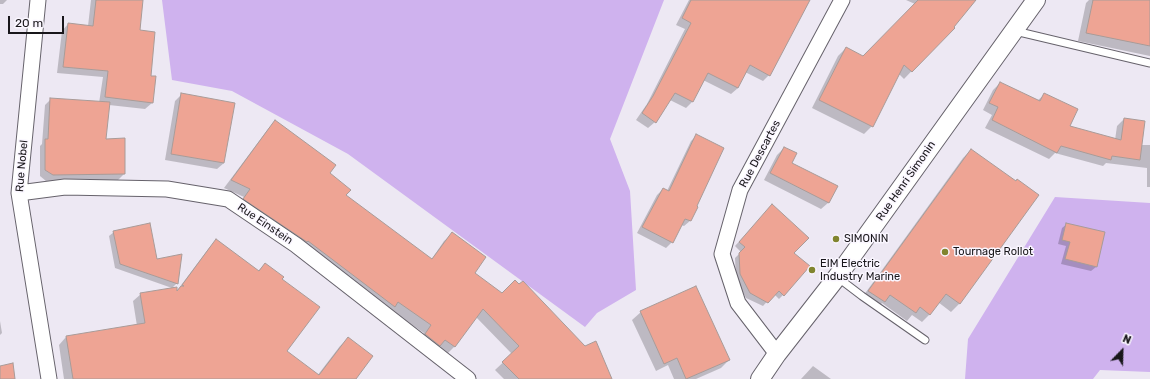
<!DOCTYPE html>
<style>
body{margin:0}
#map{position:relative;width:1150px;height:379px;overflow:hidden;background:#ede8f3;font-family:Rubik,sans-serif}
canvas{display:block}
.north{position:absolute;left:1102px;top:331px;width:40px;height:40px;-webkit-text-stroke:3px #faf6ff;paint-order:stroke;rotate:23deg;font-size:11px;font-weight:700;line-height:16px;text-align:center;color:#18161a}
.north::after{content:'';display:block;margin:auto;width:14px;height:18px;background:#18161a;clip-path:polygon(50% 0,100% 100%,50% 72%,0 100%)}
.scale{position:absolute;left:8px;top:16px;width:56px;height:18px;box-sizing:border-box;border:2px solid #18161a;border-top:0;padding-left:5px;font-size:12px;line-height:14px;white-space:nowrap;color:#18161a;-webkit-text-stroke:3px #faf6ff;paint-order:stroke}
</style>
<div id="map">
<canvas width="1150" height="379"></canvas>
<div class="north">N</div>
<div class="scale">20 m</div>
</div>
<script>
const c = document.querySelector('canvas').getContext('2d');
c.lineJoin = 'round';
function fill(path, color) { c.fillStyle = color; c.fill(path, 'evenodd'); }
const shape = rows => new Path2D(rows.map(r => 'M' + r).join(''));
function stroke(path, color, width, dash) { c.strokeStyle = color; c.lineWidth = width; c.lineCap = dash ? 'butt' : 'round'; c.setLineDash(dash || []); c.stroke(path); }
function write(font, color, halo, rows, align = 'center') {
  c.font = font + ' Rubik,sans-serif'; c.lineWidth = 3; c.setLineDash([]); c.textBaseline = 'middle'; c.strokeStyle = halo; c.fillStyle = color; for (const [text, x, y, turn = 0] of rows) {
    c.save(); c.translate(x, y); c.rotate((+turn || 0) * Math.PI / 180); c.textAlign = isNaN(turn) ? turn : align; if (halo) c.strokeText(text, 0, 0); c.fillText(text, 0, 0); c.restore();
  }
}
fill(shape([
 [162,0,664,0,610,139,630,191,636,290,597,313,585,327,348,154,232,91,172,80],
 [1055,197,1150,203,1150,372,1100,370,1093,379,965,379,968,339]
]), '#cfb2ee');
fill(shape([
 [0,0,7,0,3,4,0,4],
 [91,0,142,0,139,31,150,77,152,103,145,109,109,105,105,140,124,139,124,174,118,180,46,181,40,176,40,146,42,144,45,105,51,99,99,103,103,77,57,73,62,31,68,24,88,26],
 [689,0,809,0,769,75,763,81,745,72,738,88,731,94,703,80,692,102,686,108,670,100,655,122,648,128,636,120,647,104,685,29,676,25],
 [906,0,975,0,952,27,953,28,904,79,899,74,872,126,864,134,812,108,838,56,846,48,863,58,915,4],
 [1089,0,1150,0,1150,56,1078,41,1086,3],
 [1000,83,1037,101,1045,94,1069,127,1115,140,1117,126,1124,119,1141,145,1150,145,1150,187,1147,187,1147,168,1106,163,1103,166,1055,153,1049,159,985,128,992,115,983,110,993,90],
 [182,94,224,163,217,169,165,160,175,101],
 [275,122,328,174,345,195,431,260,444,241,452,234,473,273,611,379,504,379,495,370,512,354,476,317,455,346,447,354,418,342,424,333,237,206,244,197,224,188,268,129],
 [696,136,695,206,697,207,690,221,684,226,681,225,672,242,666,248,637,233,657,195,663,189,667,191,691,141],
 [784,148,791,163,836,186,828,203,821,209,764,180,777,155],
 [971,150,1016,182,1038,195,959,304,951,312,938,302,930,314,922,322,912,315,907,321,882,303,876,310,861,299,963,158],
 [768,210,783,295,779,299,774,294,763,306,746,298,736,279,735,258,741,252,735,246],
 [1067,224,1096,267,1091,271,1061,264,1066,246,1058,244,1062,228],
 [114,232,156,260,177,283,172,288,115,268,109,236],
 [217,240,258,271,265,264,281,279,286,352,317,376,340,346,348,339,355,379,64,379,59,345,66,337,137,326,133,301,141,294,176,292,209,248],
 [641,312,729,360,721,368,696,379,674,379,668,365,656,371,632,320],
 [0,321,2,333,0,335],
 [813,366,831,379,801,379]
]), '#0003');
const building = shape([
 [96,0,143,0,140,30,155,32,151,76,156,76,153,103,105,97,108,71,63,67,68,23,93,26,96,0],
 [691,0,810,0,770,76,750,65,738,88,708,73,693,102,675,93,656,123,642,113,653,96,691,23,682,18,691,0],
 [918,0,976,0,954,27,955,28,912,72,904,65,873,127,819,100,846,47,863,56,918,0],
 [1093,0,1150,0,1150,46,1086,33,1093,0],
 [1000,82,1040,101,1044,93,1078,109,1070,126,1121,140,1124,118,1145,121,1140,160,1112,156,1111,160,1061,146,1057,153,992,120,998,107,989,103,1000,82],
 [181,93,235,103,224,163,171,154,181,93],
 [50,98,110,102,106,139,125,138,125,174,53,175,45,170,45,139,48,139,50,98],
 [275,120,336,165,330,173,351,190,346,195,432,259,452,232,486,257,475,273,502,293,515,280,519,284,523,281,585,346,596,341,612,379,519,379,502,362,519,346,483,309,455,347,445,340,440,346,425,334,431,325,398,302,395,307,308,241,307,242,243,199,250,189,231,180,275,120],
 [696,134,724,148,697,206,698,207,691,221,685,219,673,243,642,227,663,188,669,191,696,134],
 [784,147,797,153,792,163,838,186,829,203,770,173,784,147],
 [971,149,1016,181,1017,179,1039,195,960,304,946,294,930,315,920,307,916,313,890,295,885,302,868,291,971,149],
 [772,204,809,238,794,253,810,266,784,296,779,291,768,303,750,293,740,274,739,253,745,247,739,242,772,204],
 [150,223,157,259,182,254,178,284,120,264,113,231,150,223],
 [1066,223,1105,232,1097,267,1065,259,1070,242,1062,240,1066,223],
 [216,239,259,271,265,263,284,277,282,279,320,307,287,351,319,375,348,337,373,356,356,379,73,379,66,336,145,323,140,293,177,287,177,291,181,286,184,286,182,285,216,239],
 [696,286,730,360,686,379,677,358,664,364,640,311,696,286],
 [13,363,15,379,0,379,0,366,13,363]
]);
fill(building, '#eea494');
stroke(building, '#a89b98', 1);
const service = shape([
 [1015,31,1150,63],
 [837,277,862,296,925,340]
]);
const minor = shape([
 [38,0,19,193,49,379],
 [19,193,65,187,167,189,228,199,296,245,468,379],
 [777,354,738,303,722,254,740,190,842,0]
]);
const tertiary = shape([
 [760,379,777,354,837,277,1036,0]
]);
stroke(service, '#66626b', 9);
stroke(minor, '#66626b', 17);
stroke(tertiary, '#66626b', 20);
stroke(service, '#fff', 7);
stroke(minor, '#fff', 15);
stroke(tertiary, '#fff', 18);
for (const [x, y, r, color] of [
 [836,239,4,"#80842e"],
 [945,252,4,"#80842e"],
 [812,270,4,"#80842e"]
]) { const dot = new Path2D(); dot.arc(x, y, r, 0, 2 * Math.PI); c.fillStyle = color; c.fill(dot); stroke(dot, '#faf6ff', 1.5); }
write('11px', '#18161a', '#faf6ff', [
 ["Rue Descartes",760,154,-62],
 ["Rue Nobel",22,166,-85],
 ["Rue Henri Simonin",906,181,-55],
 ["Rue Einstein",265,224,34]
]);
write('11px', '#18161a', '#faf6ff', [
 ["SIMONIN",844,239],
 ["Tournage Rollot",953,252],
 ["EIM Electric",820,264],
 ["Industry Marine",820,277]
], 'left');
</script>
